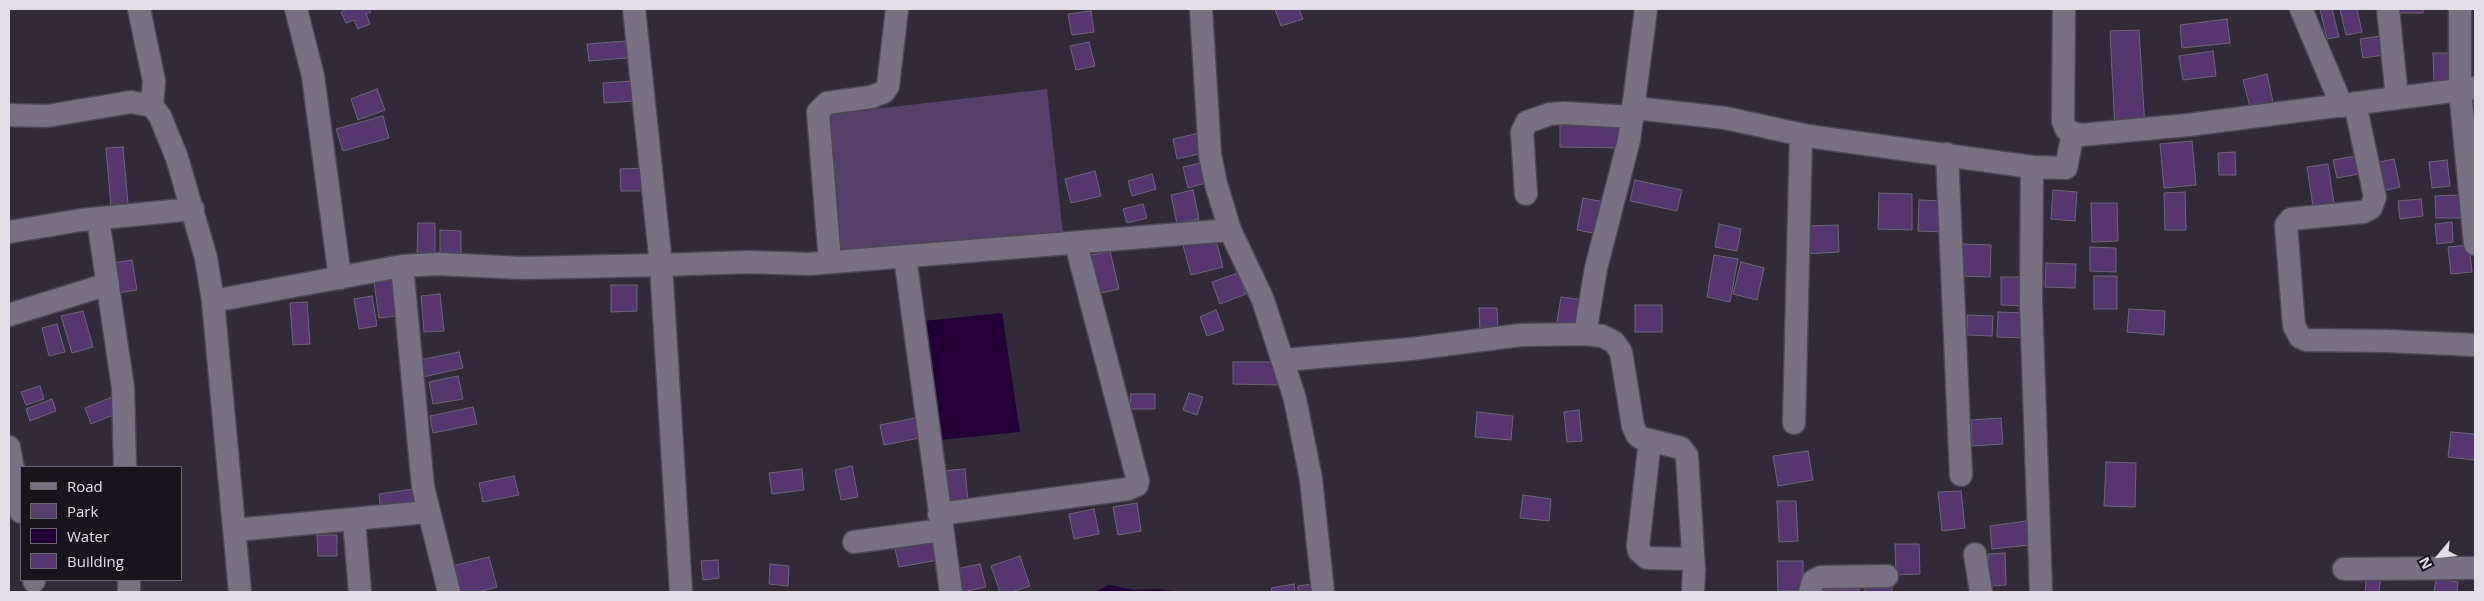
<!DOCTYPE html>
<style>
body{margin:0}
#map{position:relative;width:2484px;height:601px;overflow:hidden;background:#322939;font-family:"Open Sans",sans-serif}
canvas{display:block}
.frame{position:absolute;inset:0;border:10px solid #e2dde7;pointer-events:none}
.legend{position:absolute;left:20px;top:466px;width:162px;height:115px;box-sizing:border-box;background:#18141b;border:1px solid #69646d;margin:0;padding:6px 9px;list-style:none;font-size:15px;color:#e2dde7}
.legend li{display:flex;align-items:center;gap:10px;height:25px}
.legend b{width:25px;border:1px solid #69646d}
.north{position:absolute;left:2414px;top:531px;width:50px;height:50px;-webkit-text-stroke:4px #18141b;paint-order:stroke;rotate:242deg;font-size:14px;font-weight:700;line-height:20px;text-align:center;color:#e2dde7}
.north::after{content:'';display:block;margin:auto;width:18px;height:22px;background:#e2dde7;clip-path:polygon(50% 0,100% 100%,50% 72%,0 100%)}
</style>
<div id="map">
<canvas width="2484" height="601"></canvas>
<div class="frame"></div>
<ul class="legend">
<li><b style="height:6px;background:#7a7083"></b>Road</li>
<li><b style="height:14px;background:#563f68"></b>Park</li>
<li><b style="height:14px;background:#230137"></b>Water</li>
<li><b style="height:14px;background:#56366e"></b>Building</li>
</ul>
<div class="north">N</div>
</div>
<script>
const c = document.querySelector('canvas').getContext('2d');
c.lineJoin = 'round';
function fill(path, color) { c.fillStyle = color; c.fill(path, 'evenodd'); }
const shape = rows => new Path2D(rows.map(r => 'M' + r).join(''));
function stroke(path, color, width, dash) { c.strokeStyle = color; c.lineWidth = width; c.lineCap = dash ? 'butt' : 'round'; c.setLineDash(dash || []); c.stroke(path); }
fill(shape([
 [1047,89,1063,233,840,250,823,115]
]), '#563f68');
fill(shape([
 [1002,313,1020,432,939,440,923,321],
 [1109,585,1134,590,1157,589,1181,592,1094,592]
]), '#230137');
const building = shape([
 [347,9,369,9,371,12,366,14,370,24,358,29,354,20,346,23,341,12,347,9],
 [1275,9,1299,9,1303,19,1281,26,1275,9],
 [2320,9,2332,9,2339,37,2327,39,2320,9],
 [2340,9,2357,9,2362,32,2346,35,2340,9],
 [2394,9,2423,9,2423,13,2394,13,2394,9],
 [1091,11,1094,32,1072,35,1068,14,1091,11],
 [2227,19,2230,43,2182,48,2180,25,2227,19],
 [2139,30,2145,128,2115,130,2110,31,2139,30],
 [2387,35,2391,54,2363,58,2360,39,2387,35],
 [626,41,627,58,589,61,587,44,626,41],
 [1089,42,1095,66,1076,70,1070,46,1089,42],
 [2213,51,2216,76,2183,80,2179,56,2213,51],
 [2433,53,2454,53,2455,81,2434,82,2433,53],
 [2267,74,2273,102,2250,107,2243,80,2267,74],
 [632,81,634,101,604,103,603,83,632,81],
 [377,89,385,110,358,120,351,99,377,89],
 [383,116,389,138,343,151,336,129,383,116],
 [1560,125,1620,126,1620,148,1560,147,1560,125],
 [1199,133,1203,153,1177,159,1173,139,1199,133],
 [2192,141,2196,185,2164,188,2160,144,2192,141],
 [123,147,128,204,111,206,106,148,123,147],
 [2235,152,2236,175,2219,175,2218,153,2235,152],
 [2355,156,2359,174,2337,178,2333,160,2355,156],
 [2394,159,2400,187,2379,192,2374,163,2394,159],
 [2447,160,2450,186,2432,188,2429,162,2447,160],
 [1204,162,1209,182,1188,188,1183,167,1204,162],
 [2328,164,2335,210,2314,213,2307,167,2328,164],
 [647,168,648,191,621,191,620,169,647,168],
 [1095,171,1101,196,1071,203,1065,179,1095,171],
 [1152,174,1156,189,1132,196,1128,181,1152,174],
 [1635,180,1682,190,1677,211,1630,201,1635,180],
 [1193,190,1199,219,1177,224,1171,195,1193,190],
 [2053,190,2077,192,2075,221,2051,219,2053,190],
 [2185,192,2186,230,2165,230,2164,193,2185,192],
 [1879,193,1912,194,1912,230,1878,229,1879,193],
 [2460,195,2460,218,2436,218,2435,196,2460,195],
 [1583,198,1610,203,1604,235,1577,230,1583,198],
 [2421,199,2423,216,2400,219,2398,201,2421,199],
 [1919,200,1944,201,1943,232,1918,231,1919,200],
 [2091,203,2117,203,2118,241,2092,242,2091,203],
 [1143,204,1147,218,1127,223,1123,209,1143,204],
 [2452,222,2453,242,2437,244,2435,224,2452,222],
 [418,223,435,223,435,255,417,255,418,223],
 [1719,224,1741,229,1737,251,1715,247,1719,224],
 [1838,225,1839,252,1805,254,1804,226,1838,225],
 [440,230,461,231,461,258,440,258,440,230],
 [1215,237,1223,267,1191,275,1183,245,1215,237],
 [1963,244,1991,245,1990,277,1961,276,1963,244],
 [2469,245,2472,272,2451,274,2448,247,2469,245],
 [2090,247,2116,248,2116,272,2090,271,2090,247],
 [1110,251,1119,289,1097,294,1088,256,1110,251],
 [1714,255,1738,259,1730,302,1707,297,1714,255],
 [132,260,137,290,118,293,113,263,132,260],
 [1741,262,1764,268,1757,300,1733,294,1741,262],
 [2046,263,2076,264,2075,288,2045,287,2046,263],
 [1238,273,1246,294,1220,304,1212,282,1238,273],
 [2094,276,2117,276,2117,309,2094,309,2094,276],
 [2001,277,2029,277,2028,306,2001,305,2001,277],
 [392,279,398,316,379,318,374,282,392,279],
 [611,285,637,285,637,311,611,312,611,285],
 [440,294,444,331,424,332,421,296,440,294],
 [372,296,377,326,359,329,354,299,372,296],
 [1561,297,1583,300,1578,331,1556,328,1561,297],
 [307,302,310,344,293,345,290,303,307,302],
 [1635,305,1662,305,1662,332,1635,332,1635,305],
 [1479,308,1497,308,1498,329,1480,330,1479,308],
 [2129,309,2165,311,2164,335,2127,332,2129,309],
 [1216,310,1224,330,1207,336,1200,317,1216,310],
 [83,311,93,347,72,353,61,316,83,311],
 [1998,312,2028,313,2027,338,1997,337,1998,312],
 [1967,315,1993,316,1992,336,1967,335,1967,315],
 [57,324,65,352,49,356,42,328,57,324],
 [459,352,463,368,423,377,420,360,459,352],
 [1233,362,1277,362,1277,385,1233,384,1233,362],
 [458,376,463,399,433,404,429,382,458,376],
 [40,386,44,399,26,405,21,392,40,386],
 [1189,393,1203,397,1197,415,1183,410,1189,393],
 [1131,394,1155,394,1155,409,1130,409,1131,394],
 [117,395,123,411,91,424,85,408,117,395],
 [52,399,56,411,30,421,26,409,52,399],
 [473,407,477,424,433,433,430,416,473,407],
 [1579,410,1582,441,1567,442,1564,412,1579,410],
 [1477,412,1513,416,1511,440,1475,437,1477,412],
 [920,417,925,437,884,445,880,425,920,417],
 [2001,418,2003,444,1972,446,1971,420,2001,418],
 [2451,432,2475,434,2475,460,2448,457,2451,432],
 [1808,451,1813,480,1778,486,1773,456,1808,451],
 [2106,462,2136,463,2135,507,2104,506,2106,462],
 [852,466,858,497,841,500,835,470,852,466],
 [802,469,804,490,772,494,769,473,802,469],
 [965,469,968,503,943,505,941,471,965,469],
 [514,476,519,495,483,502,479,483,514,476],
 [414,489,417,508,381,513,379,494,414,489],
 [1961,491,1965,528,1942,531,1938,492,1961,491],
 [1523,495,1551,499,1549,521,1520,518,1523,495],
 [1777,501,1796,501,1798,541,1779,542,1777,501],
 [1137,503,1141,531,1118,535,1113,507,1137,503],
 [1094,509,1099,534,1074,539,1069,514,1094,509],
 [2026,521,2029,545,1992,549,1990,526,2026,521],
 [317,535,337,535,337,556,318,556,317,535],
 [933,536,938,560,899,567,894,544,933,536],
 [1895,544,1919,544,1920,574,1896,575,1895,544],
 [2005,553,2006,585,1990,586,1988,554,2005,553],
 [1020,556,1030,586,1011,592,1000,592,991,566,1020,556],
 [489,557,497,587,478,592,459,592,452,566,489,557],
 [718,560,719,578,703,580,701,561,718,560],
 [1777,561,1803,561,1803,591,1778,591,1777,561],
 [770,564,789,566,788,586,769,584,770,564],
 [980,564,986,587,962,592,956,569,980,564],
 [2367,573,2381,575,2379,592,2365,592,2367,573],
 [2436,579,2458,582,2457,592,2434,592,2436,579],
 [1294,584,1295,592,1272,592,1271,588,1294,584],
 [1313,584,1314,592,1298,592,1298,586,1313,584],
 [1892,586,1892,592,1865,592,1865,587,1892,586],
 [1859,589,1859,592,1821,592,1821,590,1859,589]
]);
fill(building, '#56366e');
stroke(building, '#6f6577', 1);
const minor = shape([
 [139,9,154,81,152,106],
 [296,9,313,76,340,278],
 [634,9,661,265,748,262,809,264,1230,230],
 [1201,9,1210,155,1216,184,1230,230,1263,300,1295,399,1311,479,1323,592],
 [2064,9,2063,121,2066,129,2073,133,2081,135,2188,125,2475,88],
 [2301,9,2342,106],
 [2388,9,2397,98],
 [2460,9,2460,90,2475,244],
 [2355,104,2375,197,2371,208,2363,212,2291,219,2286,225,2294,326,2300,337,2306,340,2387,341,2475,345],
 [1635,108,1725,118,1808,136,2032,167],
 [9,115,47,116,131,102,152,106,160,116,177,158,206,258,213,301,402,266,438,264,523,268,661,265,681,592],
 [1947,154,1961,475],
 [1526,194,1522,132,1527,122,1550,114,1564,113,1633,117],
 [98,219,123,388,125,467],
 [9,232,81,220,193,209],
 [905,257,951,592],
 [830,262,818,112,827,103,871,97,884,92,888,86,897,9],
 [402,266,423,487,449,592],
 [213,301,240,592],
 [9,315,108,284],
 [1585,334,1602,336,1614,342,1621,352,1633,426,1637,435,1641,438,1681,448,1687,456,1694,570,1693,592],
 [1284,360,1411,349,1521,335,1585,334,1596,268,1629,140,1646,9],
 [1794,423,1801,135],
 [1650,440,1638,546,1639,551,1647,558,1693,559],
 [9,447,21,512],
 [939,514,1128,489,1137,485,1138,481,1076,244],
 [354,520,360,592],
 [235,530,428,512],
 [854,542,942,530],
 [1975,554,1981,592],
 [2344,569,2475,568],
 [34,580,34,581],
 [129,580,129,592],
 [1810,592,1813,581,1821,577,1887,576],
 [2041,592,2031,302,2032,167,2066,168,2073,133]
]);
stroke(minor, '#4e4754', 25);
stroke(minor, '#7a7083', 22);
</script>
